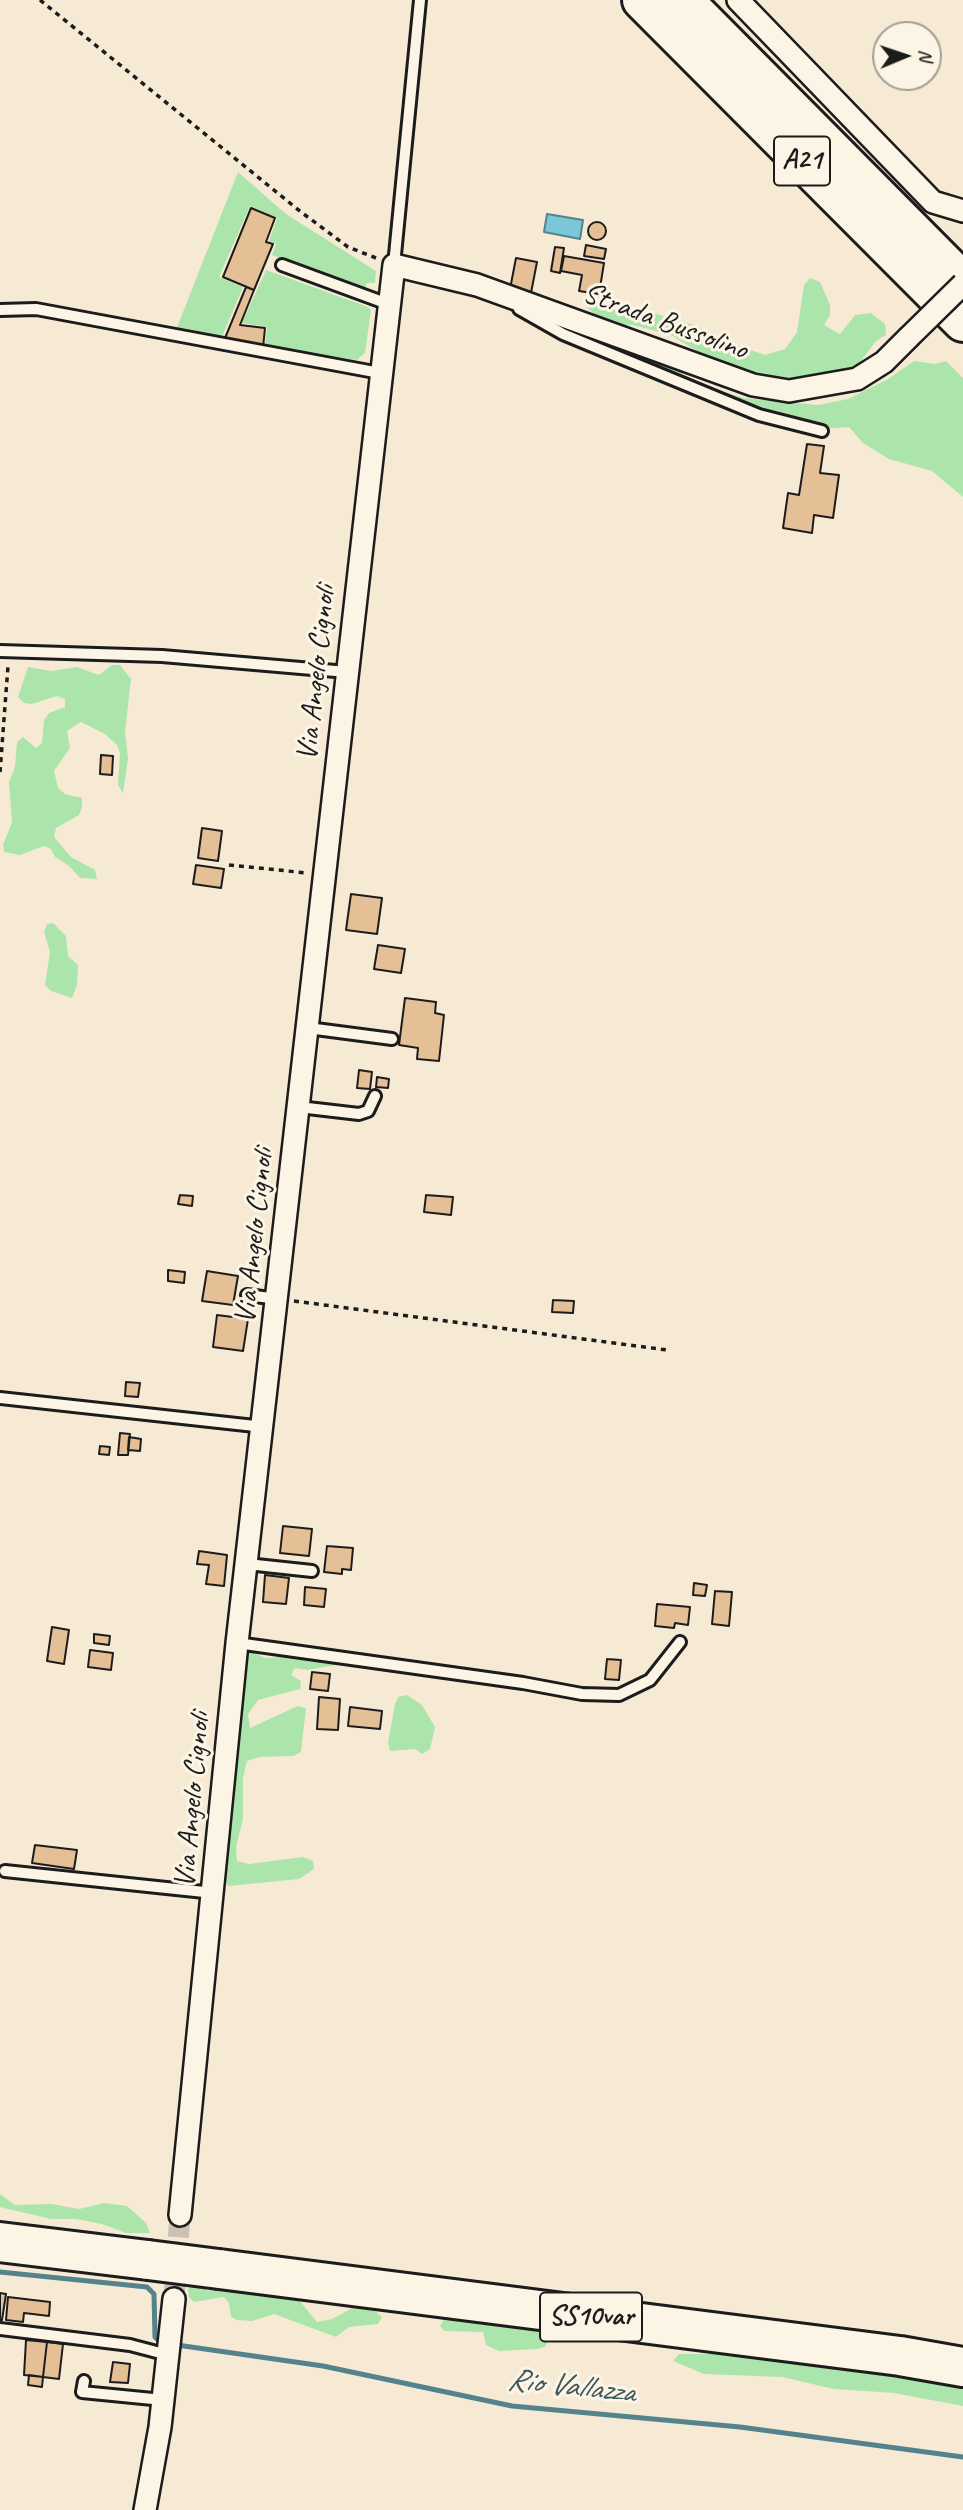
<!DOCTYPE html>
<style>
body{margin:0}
#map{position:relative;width:963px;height:2510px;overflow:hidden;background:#f7ead5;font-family:Caveat,sans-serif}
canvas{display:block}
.north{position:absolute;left:872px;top:21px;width:70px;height:70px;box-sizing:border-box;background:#fcf5e5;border:2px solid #a29e95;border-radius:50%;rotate:88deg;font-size:19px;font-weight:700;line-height:28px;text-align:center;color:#1c1c1c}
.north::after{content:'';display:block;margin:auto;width:24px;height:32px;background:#1c1c1c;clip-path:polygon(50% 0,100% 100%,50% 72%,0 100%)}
</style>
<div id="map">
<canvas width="963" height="2510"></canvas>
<div class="north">N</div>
</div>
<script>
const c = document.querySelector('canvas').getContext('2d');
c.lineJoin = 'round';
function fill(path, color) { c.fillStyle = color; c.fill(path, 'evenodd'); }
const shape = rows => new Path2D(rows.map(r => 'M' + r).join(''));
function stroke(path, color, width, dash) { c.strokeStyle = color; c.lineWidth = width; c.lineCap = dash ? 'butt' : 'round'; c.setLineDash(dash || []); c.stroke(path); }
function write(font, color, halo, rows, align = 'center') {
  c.font = font + ' Caveat,sans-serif'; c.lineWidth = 6; c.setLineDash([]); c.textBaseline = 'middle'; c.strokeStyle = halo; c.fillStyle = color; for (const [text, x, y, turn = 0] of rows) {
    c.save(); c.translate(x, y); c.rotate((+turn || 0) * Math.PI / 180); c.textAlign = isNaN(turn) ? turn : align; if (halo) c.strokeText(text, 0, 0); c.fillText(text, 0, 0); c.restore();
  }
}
fill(shape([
 [238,172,286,214,376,271,375,283,367,283,365,289,272,255,276,244,269,241,277,218,250,206,219,277,243,287,221,339,176,330],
 [266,270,368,307,371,310,365,353,357,360,265,346,267,327,242,323],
 [810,278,820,282,830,305,830,315,824,325,840,334,855,315,871,313,885,324,886,335,876,341,855,369,776,380,729,371,671,335,633,325,612,325,601,321,586,306,586,301,591,301,618,311,653,313,697,326,719,339,765,355,785,349,797,332,804,285],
 [594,339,636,352,714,389,744,398,818,405,848,399,888,379,914,361,935,364,946,361,963,378,963,497,932,471,889,459,863,443,849,427,821,429,763,414,590,342],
 [112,665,120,665,131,679,125,732,128,759,123,793,118,785,120,753,117,745,105,734,81,722,67,731,70,748,54,771,58,788,65,794,82,798,82,807,79,815,56,828,54,837,71,857,95,870,97,879,80,878,69,866,55,857,51,849,44,846,20,855,4,852,3,845,12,822,9,782,15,767,17,742,23,737,36,748,42,743,44,720,49,713,65,707,65,699,57,696,32,704,24,703,18,697,28,667,51,671,77,667,99,675],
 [53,923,66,936,68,956,78,965,77,985,72,998,51,991,45,985,50,952,44,932,47,924],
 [246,1650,266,1658,294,1656,335,1661,336,1665,307,1670,295,1668,291,1675,301,1681,300,1689,258,1700,248,1714,250,1728,298,1706,306,1708,301,1752,293,1756,260,1757,247,1761,243,1778,243,1819,236,1847,237,1861,249,1864,303,1857,313,1861,314,1869,299,1879,229,1886,222,1881],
 [407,1695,422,1705,435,1727,430,1749,422,1754,415,1749,390,1751,388,1743,395,1704,398,1697],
 [0,2194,15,2205,52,2204,79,2209,104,2203,127,2206,146,2223,150,2233,126,2233,102,2224,76,2219,51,2219,0,2207],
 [197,2282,208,2291,219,2285,277,2292,298,2299,317,2322,332,2319,356,2306,370,2307,382,2317,378,2324,349,2327,336,2337,274,2314,252,2321,237,2320,231,2317,229,2303,224,2297,194,2302,189,2297,188,2290,191,2283],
 [446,2315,481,2317,503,2325,533,2324,547,2332,548,2340,545,2347,537,2349,499,2351,486,2345,483,2332,445,2331,440,2326],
 [752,2350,946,2382,963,2389,963,2406,894,2393,834,2389,782,2377,704,2374,673,2361,679,2354,715,2354]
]), '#abe5ab');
const water = shape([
 [547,214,583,220,580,239,544,232,547,214]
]);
fill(water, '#79c7d7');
stroke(water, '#54838c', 2);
stroke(shape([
 [0,2272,147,2287,154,2294,155,2337,159,2341],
 [177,2345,323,2366,512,2406,740,2427,963,2457]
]), '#54838c', 5);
const building = shape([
 [251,208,275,218,266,242,273,244,254,290,223,277,251,208],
 '588 231a9 9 0 1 1 18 0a9 9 0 1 1-18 0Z',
 [586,245,606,249,604,259,584,256,586,245],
 [555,247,564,248,560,273,551,271,555,247],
 [564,256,604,263,599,294,579,291,582,275,561,271,564,256],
 [516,258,537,262,531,293,510,289,516,258],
 [246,287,254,290,240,325,265,328,263,348,223,343,246,287],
 [807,444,824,446,820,473,839,475,833,518,814,515,812,533,783,528,788,493,799,495,807,444],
 [101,755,113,756,112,775,100,774,101,755],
 [202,828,222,831,218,861,198,858,202,828],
 [196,865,224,869,221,888,193,884,196,865],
 [351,894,382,898,377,934,346,930,351,894],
 [378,945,405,949,401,973,374,969,378,945],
 [405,998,436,1002,435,1013,444,1015,439,1061,417,1059,418,1048,399,1045,405,998],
 [359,1070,372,1072,370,1089,357,1088,359,1070],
 [377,1077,389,1079,388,1088,376,1087,377,1077],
 [180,1195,193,1196,192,1206,178,1204,180,1195],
 [426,1195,453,1197,451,1215,424,1212,426,1195],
 [168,1270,185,1272,184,1283,168,1281,168,1270],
 [207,1271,238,1276,233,1305,202,1301,207,1271],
 [553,1300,574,1301,573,1313,552,1312,553,1300],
 [217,1315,248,1319,243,1351,213,1347,217,1315],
 [126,1382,140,1383,138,1397,125,1396,126,1382],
 [120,1433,130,1434,128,1455,118,1455,120,1433],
 [129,1437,141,1439,140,1451,128,1450,129,1437],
 [100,1446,110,1447,109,1455,99,1454,100,1446],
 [283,1526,312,1529,309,1556,280,1553,283,1526],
 [327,1546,353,1548,351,1570,342,1569,342,1574,324,1572,327,1546],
 [199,1551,227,1555,224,1586,206,1584,209,1565,197,1564,199,1551],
 [265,1575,289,1578,286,1604,263,1602,265,1575],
 [694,1583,707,1585,705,1596,693,1595,694,1583],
 [305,1587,326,1589,324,1607,304,1605,305,1587],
 [715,1591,732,1592,729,1626,712,1624,715,1591],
 [657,1604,690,1607,688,1625,675,1623,674,1628,655,1626,657,1604],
 [52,1627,69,1630,64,1664,47,1661,52,1627],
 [94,1634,110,1636,109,1645,94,1643,94,1634],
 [90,1650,113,1653,111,1670,88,1667,90,1650],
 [607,1659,621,1660,619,1680,605,1679,607,1659],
 [312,1672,330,1674,328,1691,310,1689,312,1672],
 [319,1697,340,1699,338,1730,317,1729,319,1697],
 [350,1707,382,1711,380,1729,348,1726,350,1707],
 [35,1845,77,1850,74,1869,32,1863,35,1845],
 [0,2293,6,2294,2,2320,0,2320,0,2293],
 [8,2297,50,2302,49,2316,24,2313,23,2322,6,2320,8,2297],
 [26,2340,47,2342,43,2377,24,2375,26,2340],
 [47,2342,63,2344,59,2379,43,2377,47,2342],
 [113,2362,130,2364,128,2383,110,2382,113,2362],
 [29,2375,43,2377,42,2387,28,2385,29,2375]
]);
fill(building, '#e5bf96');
stroke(building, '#1c1c1c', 2);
stroke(shape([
 [174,2299,180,2215]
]), '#cbc1b0', 21, [21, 10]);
const lane = shape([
 [282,265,388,304],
 [394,265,420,0],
 [519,309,563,334,759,415,822,431],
 [0,310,36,309,380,373],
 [0,651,162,656,347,672],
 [308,1028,392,1039],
 [299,1107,359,1114,368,1111,375,1096],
 [247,1295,278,1299],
 [0,1398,264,1427],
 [247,1564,312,1571],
 [237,1643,523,1683,582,1694,619,1695,650,1680,680,1642],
 [5,1871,214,1893],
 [0,2329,130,2345,168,2355],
 [84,2381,82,2392,163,2400]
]);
const street = shape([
 [738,0,933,202,963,211],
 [180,2215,237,1643,394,265,477,285,753,385,789,391,857,379,884,362,908,338],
 [145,2510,160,2427,174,2299]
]);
const highway = shape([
 [642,0,963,322],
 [683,0,963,282],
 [0,2242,148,2260],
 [219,2269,900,2356,963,2367]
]);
stroke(lane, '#1c1c1c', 16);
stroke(street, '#1c1c1c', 26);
stroke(highway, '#1c1c1c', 44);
stroke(shape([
 [40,0,301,212,348,247,376,258],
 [0,772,8,666],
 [229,865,307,873],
 [294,1301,667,1350]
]), '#1c1c1c', 3.5, [5, 5]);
stroke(lane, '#fcf5e5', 10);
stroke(street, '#fcf5e5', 21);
stroke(highway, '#fcf5e5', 38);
const streetBridge = shape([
 [908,338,963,284]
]);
const highwayBridge = shape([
 [148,2260,219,2269]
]);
stroke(streetBridge, '#1c1c1c', 26, []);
stroke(highwayBridge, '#1c1c1c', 44, []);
stroke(streetBridge, '#fcf5e5', 21);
stroke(highwayBridge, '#fcf5e5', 38);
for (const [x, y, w] of [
 [802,161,56],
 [591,2317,102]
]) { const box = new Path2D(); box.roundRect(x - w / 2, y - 24.5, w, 49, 5); c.fillStyle = '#fcf5e5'; c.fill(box); stroke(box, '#1c1c1c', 2); }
write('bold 28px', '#1c1c1c', null, [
 ["A21",802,161],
 ["SS10var",591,2317]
]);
write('30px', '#1c1c1c', '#fcf5e5', [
 ["Strada Bussolino",665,322,20],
 ["Via Angelo Cignoli",317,673,-84],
 ["Via Angelo Cignoli",255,1236,-84],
 ["Via Angelo Cignoli",193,1800,-85]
]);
write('italic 32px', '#3d585d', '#fcf5e5', [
 ["Rio Vallazza",571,2387,6]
]);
</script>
